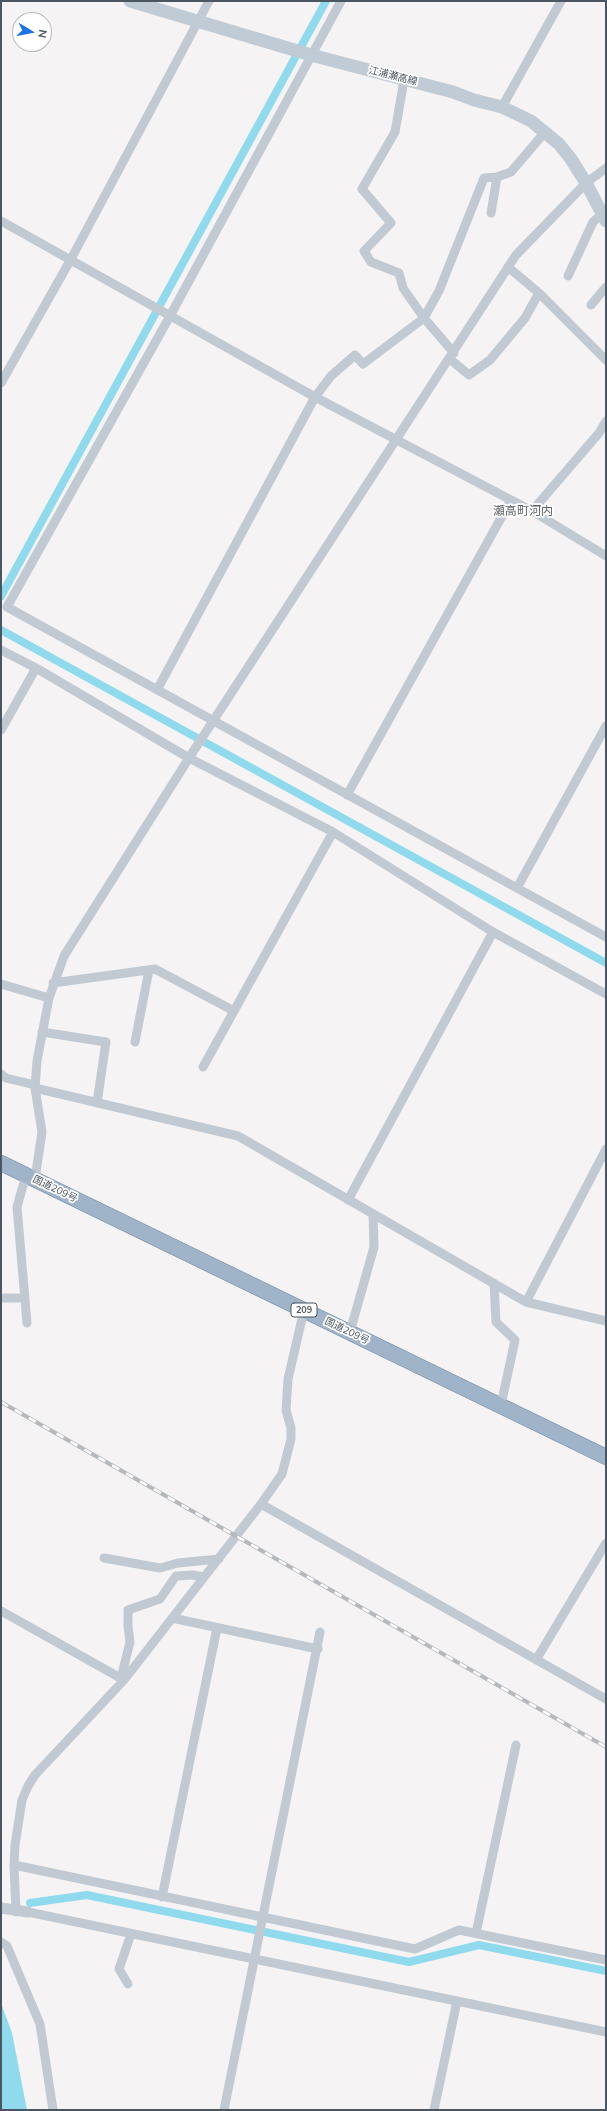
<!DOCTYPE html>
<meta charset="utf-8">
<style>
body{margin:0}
#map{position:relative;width:607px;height:2111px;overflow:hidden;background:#f5f3f3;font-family:Mulish,sans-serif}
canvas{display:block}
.frame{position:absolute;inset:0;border:2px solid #4a5661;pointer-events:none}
.north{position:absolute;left:12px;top:12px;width:40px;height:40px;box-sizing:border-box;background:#fff;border:1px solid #b7bbc0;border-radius:50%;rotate:100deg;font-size:11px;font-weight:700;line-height:16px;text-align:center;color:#4a5661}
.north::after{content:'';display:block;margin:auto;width:14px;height:18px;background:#1a73e8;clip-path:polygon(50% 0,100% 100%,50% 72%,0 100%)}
</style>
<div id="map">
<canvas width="607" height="2111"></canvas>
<div class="frame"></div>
<div class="north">N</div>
</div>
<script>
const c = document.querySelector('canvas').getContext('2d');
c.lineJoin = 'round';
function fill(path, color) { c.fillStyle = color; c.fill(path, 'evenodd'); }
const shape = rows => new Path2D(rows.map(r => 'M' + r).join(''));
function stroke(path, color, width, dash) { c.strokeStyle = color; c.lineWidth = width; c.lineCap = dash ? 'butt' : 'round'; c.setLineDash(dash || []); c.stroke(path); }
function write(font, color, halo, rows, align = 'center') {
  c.font = font + ' Mulish,"Noto Sans JP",sans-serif'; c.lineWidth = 3.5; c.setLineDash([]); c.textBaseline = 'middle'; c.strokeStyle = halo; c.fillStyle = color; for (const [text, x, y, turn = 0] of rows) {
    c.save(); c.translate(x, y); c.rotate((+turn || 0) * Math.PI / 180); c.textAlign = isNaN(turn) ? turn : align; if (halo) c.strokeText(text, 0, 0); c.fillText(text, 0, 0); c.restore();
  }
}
fill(shape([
 [1,2003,12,2033,27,2110,1,2110]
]), '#90daee');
stroke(shape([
 [1,596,326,1],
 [1,630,606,963],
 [30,1903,87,1895,409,1962,479,1945,606,1971]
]), '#90daee', 8);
const trunk = shape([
 [1,1163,606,1457]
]);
stroke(trunk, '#7690ad', 16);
stroke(shape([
 [341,1,170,316,7,607,606,937],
 [404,80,395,132,362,189,391,223,364,251,371,262,399,273,403,288,424,318,454,353],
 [502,107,561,1],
 [491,213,497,177,511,172,545,132],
 [1,221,315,397,532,511,606,556],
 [568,276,593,222,603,213],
 [539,293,606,360],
 [591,305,606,287],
 [450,359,469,375,490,360,525,318,539,293,508,267],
 [1,383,71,259,209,1],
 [532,511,599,433,606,421],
 [1,650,36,668,189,758,333,832,493,932,606,994],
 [157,690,315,397,331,376,355,355,363,364,424,318,439,291,484,178,497,177],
 [1,730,36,668],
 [347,795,511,500],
 [517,888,606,726],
 [53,983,155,969,234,1011],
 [1,984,49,998],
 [42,1032,106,1042,97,1103],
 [135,1042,149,970],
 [203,1067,333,832],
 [1,1074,6,1078,35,1085],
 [35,1088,238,1136,526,1302,606,1321],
 [26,1175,17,1207,27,1323],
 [35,1179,42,1132,35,1088,37,1061,49,998,64,956,189,758,516,255,586,183,606,168],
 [348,1200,493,932],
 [494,1283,496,1322,515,1340,501,1405],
 [1,1298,25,1298],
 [526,1302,606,1149],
 [350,1332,374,1247,373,1214],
 [261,1504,606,1699],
 [104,1558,160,1568,178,1563,219,1559],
 [1,1611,124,1680],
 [172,1618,318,1649],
 [536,1660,606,1543],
 [124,1680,123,1670,130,1642,128,1626,128,1610,160,1599,176,1576,193,1575,204,1577],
 [14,1865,415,1949,459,1930,606,1960],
 [162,1897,217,1628],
 [16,1912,14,1865,15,1845,22,1800,28,1786,35,1775,124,1680,261,1504,282,1474,291,1439,291,1428,286,1410,288,1379,304,1310],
 [28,1912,606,2032],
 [476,1933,516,1745],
 [1,1942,7,1946,40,2024,53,2110],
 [128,1984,119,1969,131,1934],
 [224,2110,320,1632],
 [434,2110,457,2001]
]), '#c1cad2', 9);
stroke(shape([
 [1,1908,28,1912]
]), '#c1cad2', 11);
stroke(shape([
 [130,1,311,55,453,92,474,100,502,107,531,121,559,144,571,159,586,183,606,221]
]), '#c1cbd6', 13);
stroke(trunk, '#9fb4c9', 15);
const rail = shape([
 [1,1402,606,1747]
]);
stroke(rail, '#b5b8bd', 4);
stroke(rail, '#fff', 2.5, [8]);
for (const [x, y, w] of [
 [304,1310,26]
]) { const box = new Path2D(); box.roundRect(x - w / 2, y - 7, w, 14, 3); c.fillStyle = '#fff'; c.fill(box); stroke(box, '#4a5661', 1); }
write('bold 9px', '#4a5661', null, [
 ["209",304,1310]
]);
write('10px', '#4a5661', '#fff', [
 ["江浦瀬高線",393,76,14],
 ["国道209号",55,1189,26],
 ["国道209号",347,1331,26]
]);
write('12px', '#5f6368', '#fff', [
 ["瀬高町河内",523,511]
]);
</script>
